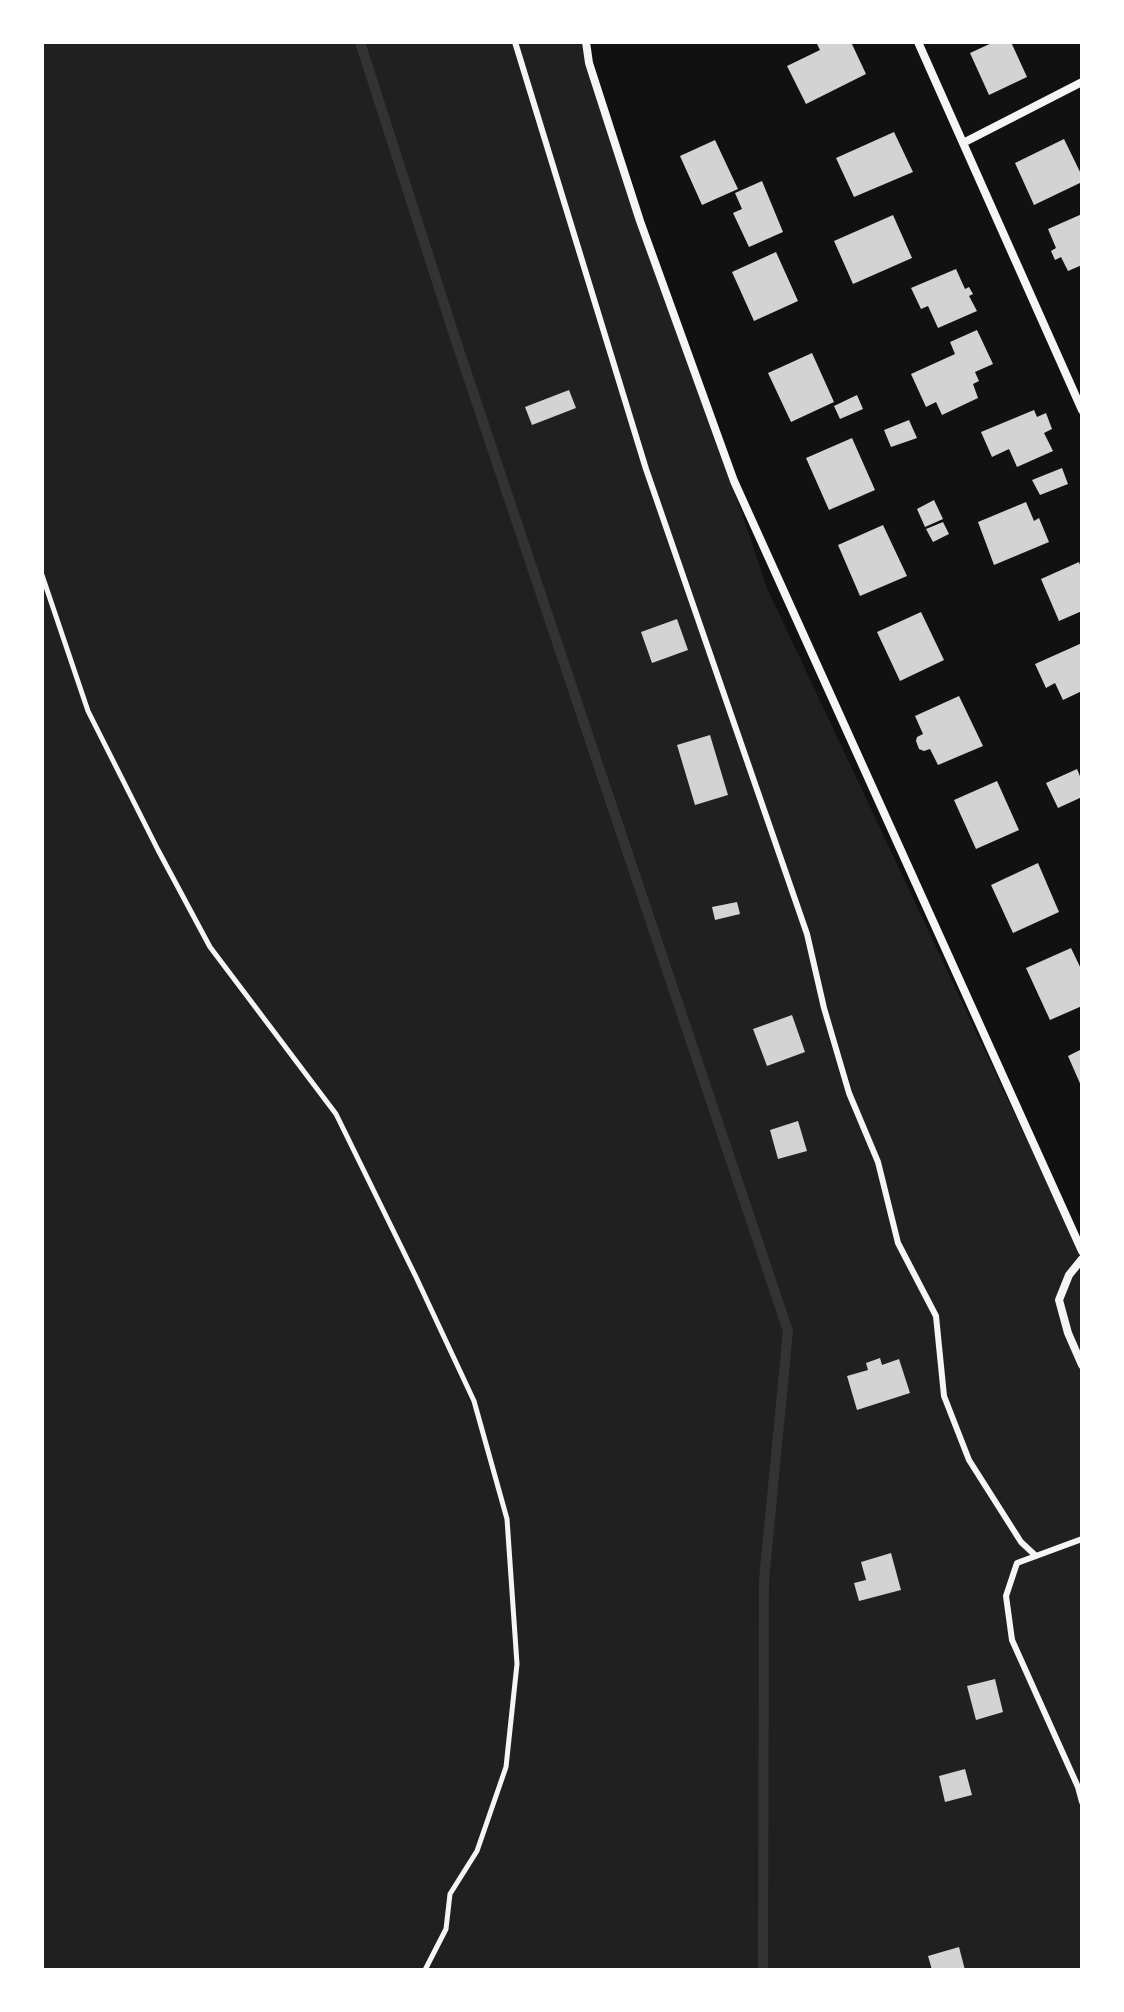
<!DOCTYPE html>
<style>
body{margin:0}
#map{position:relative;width:1124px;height:2012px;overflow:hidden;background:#111;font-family:Karla,sans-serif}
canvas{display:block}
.frame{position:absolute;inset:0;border:44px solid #fff;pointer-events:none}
</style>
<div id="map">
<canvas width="1124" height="2012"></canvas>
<div class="frame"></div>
</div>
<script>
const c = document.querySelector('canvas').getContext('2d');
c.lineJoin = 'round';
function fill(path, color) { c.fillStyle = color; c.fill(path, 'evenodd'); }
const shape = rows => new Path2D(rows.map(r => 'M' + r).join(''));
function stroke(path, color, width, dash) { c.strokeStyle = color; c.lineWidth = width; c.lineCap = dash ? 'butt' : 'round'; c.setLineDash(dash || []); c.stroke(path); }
fill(shape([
 [42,42,583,42,767,588,1082,1257,1082,1970,42,1970]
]), '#202020');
stroke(shape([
 [360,42,455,338,788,1331,764,1580,763,1970]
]), '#333', 10);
fill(shape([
 [821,42,851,42,866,74,806,104,787,66,820,50,817,44],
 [994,42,1011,42,1027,77,989,95,970,53],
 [894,132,913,172,854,197,836,158],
 [1064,139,1082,176,1082,182,1034,205,1015,163],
 [715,140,738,189,702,205,680,156],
 [762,181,783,232,749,247,733,213,742,209,735,193],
 [1082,214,1082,265,1068,271,1061,257,1055,260,1051,251,1056,248,1048,229],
 [893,215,912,258,853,284,834,241],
 [776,252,798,301,754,321,732,272],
 [956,269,965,289,969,287,973,294,969,296,977,311,938,328,928,306,921,309,911,288],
 [977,330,993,364,975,372,979,381,973,384,978,398,942,415,936,402,926,407,911,374,955,354,950,342],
 [812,353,834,402,791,422,768,373],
 [569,390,576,408,532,425,525,407],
 [857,395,863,409,840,419,834,406],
 [1034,410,1037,417,1046,413,1052,429,1044,433,1053,451,1017,467,1009,449,992,457,981,432],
 [909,420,917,438,891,447,884,430],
 [852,438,875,490,829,510,806,458],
 [1062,468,1068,484,1040,495,1032,480],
 [934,500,943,519,925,527,917,509],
 [1026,502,1034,521,1039,518,1049,542,994,565,978,522],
 [943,522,949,534,933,542,926,529],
 [883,525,907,576,860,596,838,545],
 [1079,562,1080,565,1082,564,1082,611,1059,621,1041,579],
 [921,612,944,660,900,681,877,632],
 [677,619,688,650,652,663,641,632],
 [1082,643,1082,691,1063,700,1055,683,1046,688,1035,664],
 [959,696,983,746,938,765,930,749,924,751,919,749,916,741,917,737,923,734,915,716],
 [710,735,728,795,695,805,677,745],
 [1077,769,1082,781,1082,797,1058,808,1046,783],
 [997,781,1019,830,976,849,954,800],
 [1038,863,1059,912,1013,933,991,885],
 [737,902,740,914,715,920,712,907],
 [1071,948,1082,971,1082,1006,1050,1020,1026,968],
 [792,1015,805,1052,767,1066,753,1029],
 [1082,1049,1082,1088,1068,1056],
 [798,1121,807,1151,778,1159,770,1130],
 [880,1358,882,1365,899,1359,910,1393,857,1410,847,1376,868,1370,866,1363],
 [891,1553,901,1590,859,1601,854,1583,866,1580,861,1562],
 [995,1679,1003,1712,976,1720,967,1686],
 [965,1769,972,1795,945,1802,939,1776],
 [959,1947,965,1970,932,1970,928,1956]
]), '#d3d3d3');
stroke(shape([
 [42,575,88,711,158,850,210,947,336,1114,416,1277,474,1401,507,1519,517,1664,506,1767,477,1851,450,1894,446,1929,425,1970]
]), '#f5f5f5', 5);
stroke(shape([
 [515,42,646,469,807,934,824,1008,849,1093,878,1162,898,1243,936,1316,944,1396,969,1460,1021,1542,1036,1556],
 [1082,1539,1017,1563,1006,1596,1012,1640,1078,1787,1082,1802]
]), '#f5f5f5', 6);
stroke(shape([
 [586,42,589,63,640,221,734,481,1082,1251],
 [918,42,1082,410],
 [963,143,1082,82],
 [1082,1259,1069,1275,1059,1300,1068,1333,1082,1365]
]), '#f5f5f5', 8);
</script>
